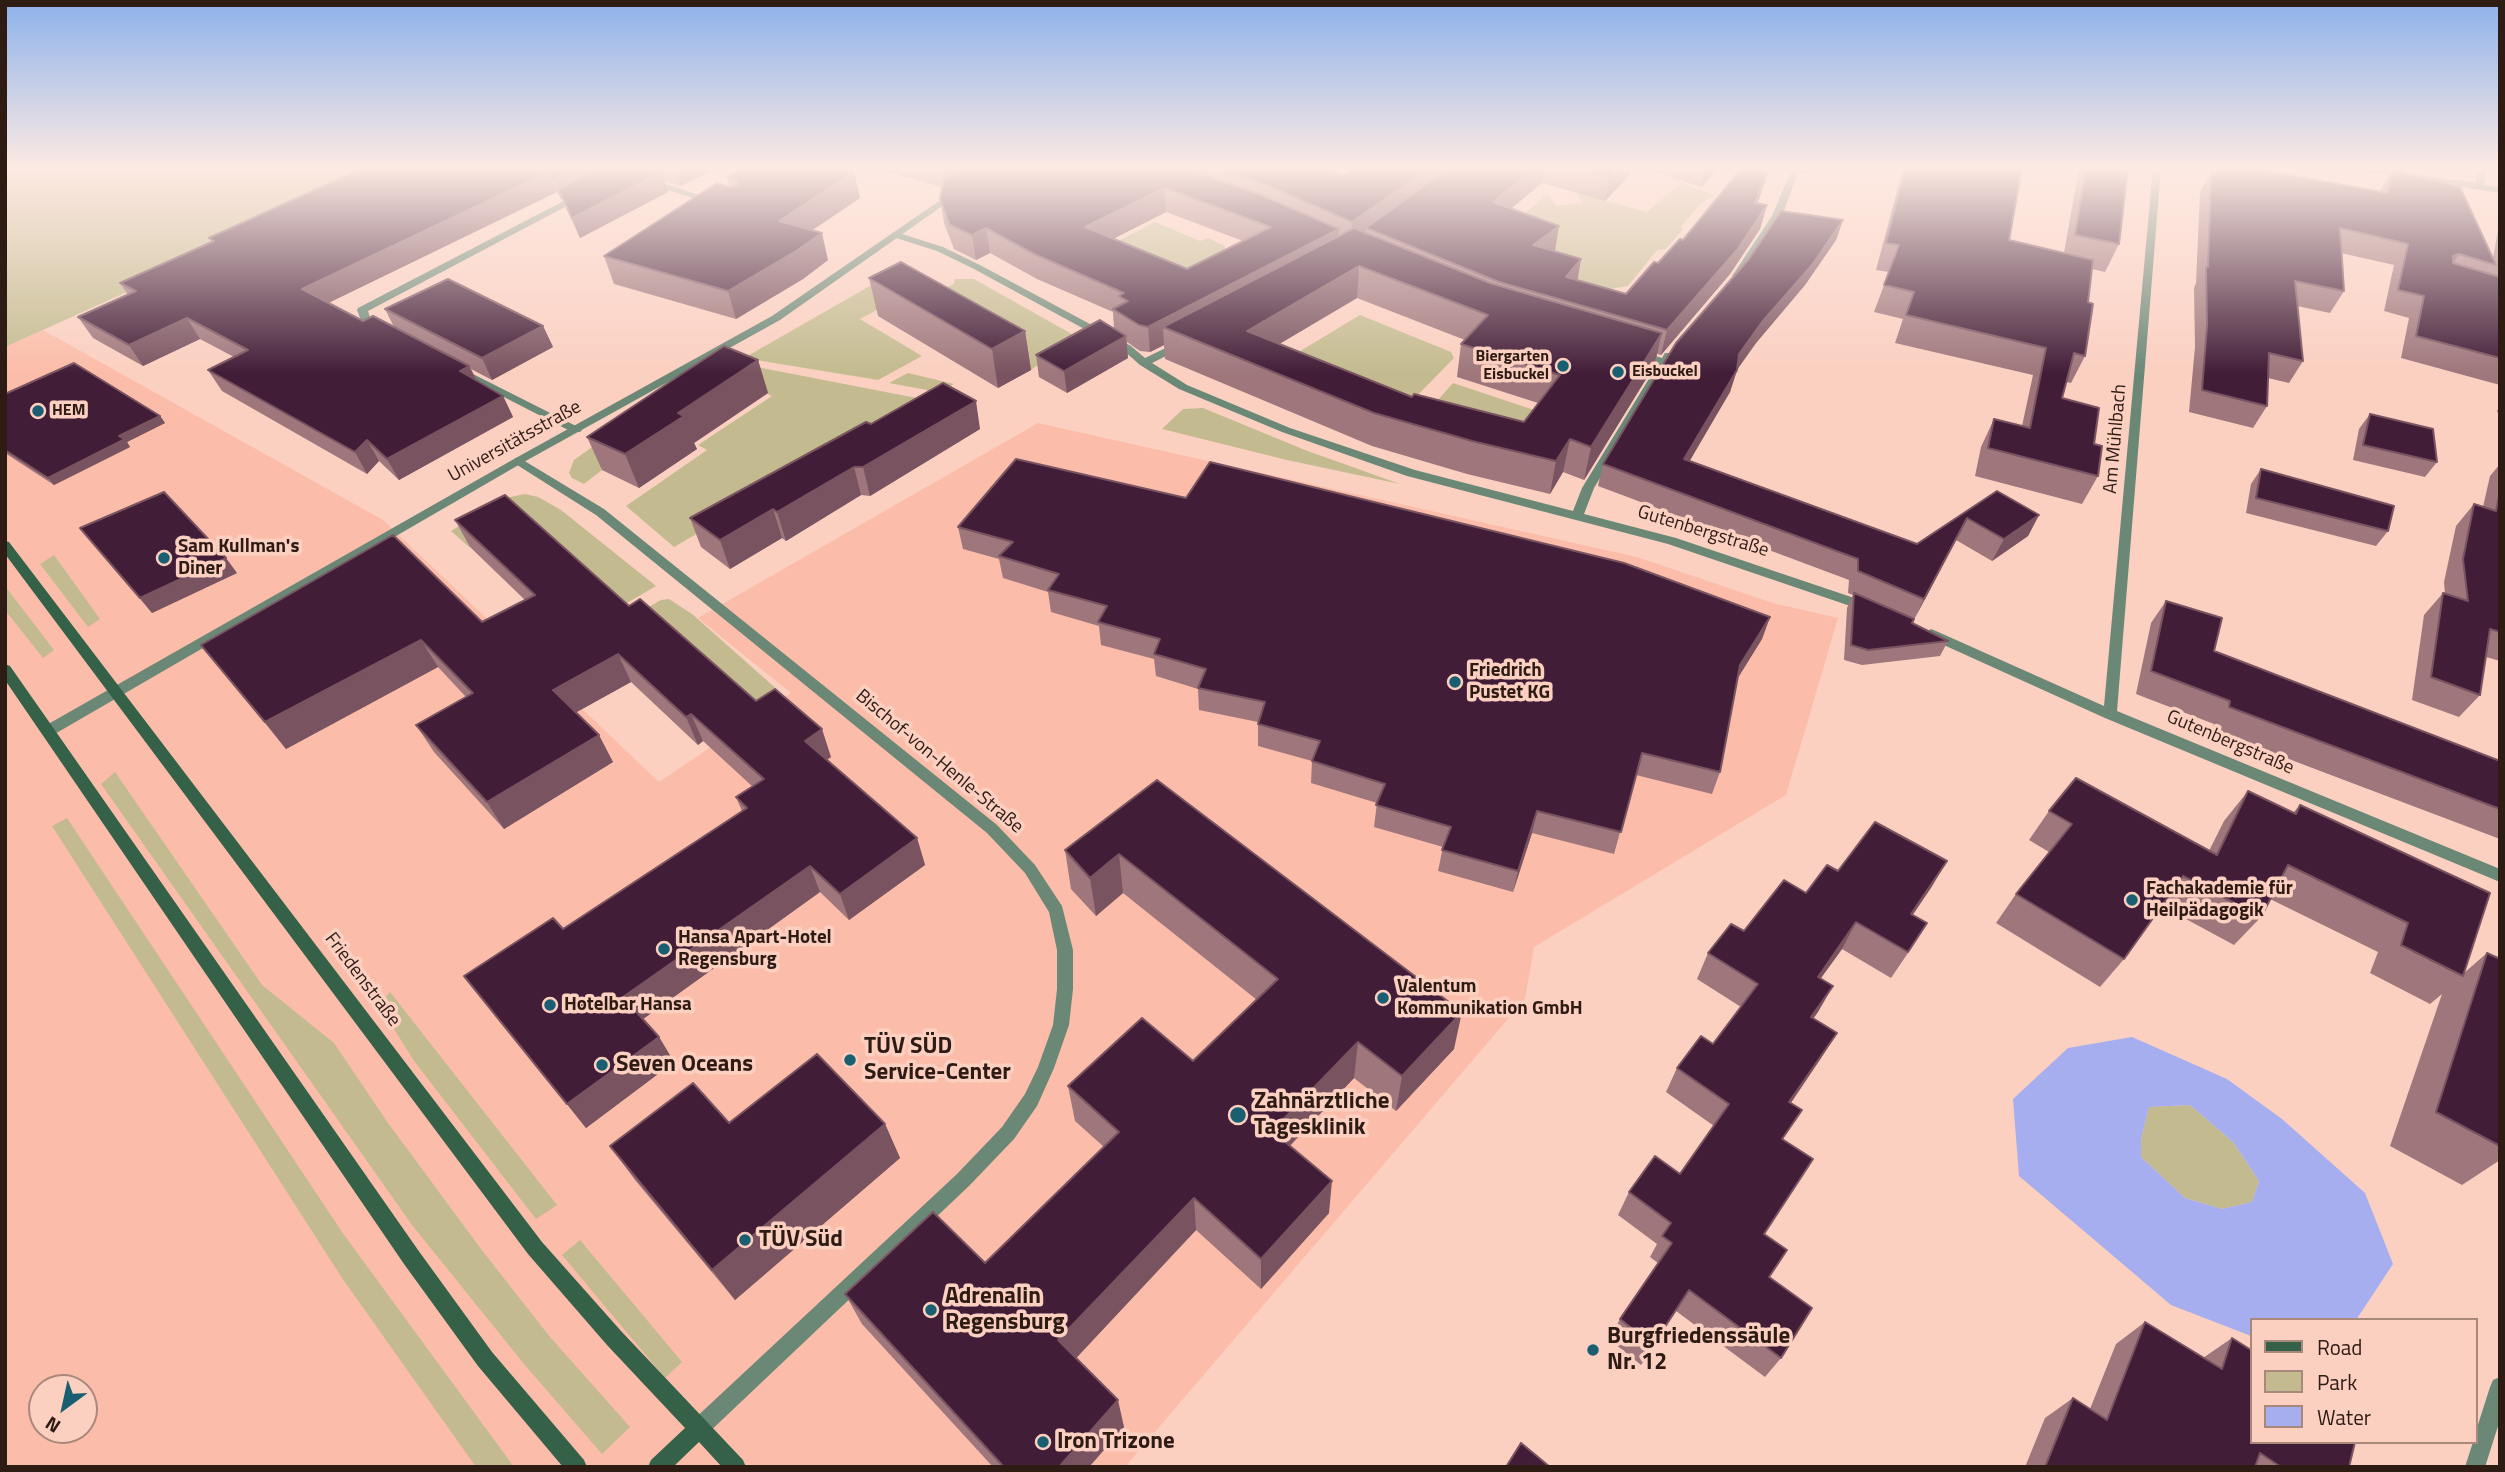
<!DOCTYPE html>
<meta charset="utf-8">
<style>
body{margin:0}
#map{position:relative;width:2505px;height:1472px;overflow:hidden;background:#fbd0c1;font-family:"Titillium Web",sans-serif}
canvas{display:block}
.frame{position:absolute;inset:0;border:7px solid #2e1b14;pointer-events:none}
.legend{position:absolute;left:2250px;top:1318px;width:228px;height:126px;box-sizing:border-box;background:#fbd0c1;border:2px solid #a9887c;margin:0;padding:9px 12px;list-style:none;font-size:21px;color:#2e1b14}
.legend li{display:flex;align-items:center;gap:14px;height:35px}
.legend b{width:35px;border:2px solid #a9887c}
.north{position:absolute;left:28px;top:1374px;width:70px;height:70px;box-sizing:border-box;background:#fbd0c1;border:2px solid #a9887c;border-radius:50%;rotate:213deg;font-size:19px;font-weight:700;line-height:28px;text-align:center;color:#2e1b14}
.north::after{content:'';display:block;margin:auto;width:24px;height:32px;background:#195f71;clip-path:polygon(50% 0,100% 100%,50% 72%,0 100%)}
</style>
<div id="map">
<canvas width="2505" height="1472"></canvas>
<div class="frame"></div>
<ul class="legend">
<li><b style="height:9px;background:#346148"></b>Road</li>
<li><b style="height:19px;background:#c3bb8f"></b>Park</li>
<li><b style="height:19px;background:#a6aeef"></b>Water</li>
</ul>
<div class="north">N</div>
</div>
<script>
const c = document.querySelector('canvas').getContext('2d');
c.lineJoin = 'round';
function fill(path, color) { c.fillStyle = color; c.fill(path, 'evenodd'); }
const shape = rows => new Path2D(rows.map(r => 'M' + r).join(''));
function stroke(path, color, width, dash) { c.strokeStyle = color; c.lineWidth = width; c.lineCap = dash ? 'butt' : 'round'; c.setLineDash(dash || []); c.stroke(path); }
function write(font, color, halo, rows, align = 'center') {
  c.font = font + ' "Titillium Web",sans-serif'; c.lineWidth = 7; c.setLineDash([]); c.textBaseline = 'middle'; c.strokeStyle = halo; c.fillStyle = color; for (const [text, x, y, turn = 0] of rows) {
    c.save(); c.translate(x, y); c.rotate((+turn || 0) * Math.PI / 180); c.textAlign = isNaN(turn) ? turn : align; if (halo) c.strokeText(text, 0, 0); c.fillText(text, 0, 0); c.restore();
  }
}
fill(shape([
 [43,330,383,520,659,782,791,693,698,618,1038,423,1637,557,1773,603,1838,618,1786,795,1534,947,1525,999,1125,1467,5,1467,5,347],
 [42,1388,84,1388,84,1430,42,1430]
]), '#fbbda9');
fill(shape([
 [5,168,402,168,5,347],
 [1681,183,1714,195,1701,203,1680,228,1683,229,1666,249,1657,250,1628,286,1610,289,1548,271,1543,260,1554,250,1504,231,1545,196,1549,196,1557,206,1583,203,1576,193,1647,212],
 [1155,222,1200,241,1208,238,1225,246,1224,257,1187,280,1118,241],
 [955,279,974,279,1077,337,1031,370,943,289,954,284],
 [875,283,901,297,860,319,922,356,878,380,744,358],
 [1360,315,1451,352,1454,358,1406,407,1282,362],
 [736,363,927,400,674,547,626,506,707,450,698,445,772,396,735,379],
 [908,373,954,384,938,392,889,383],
 [1453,383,1540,412,1517,443,1422,418],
 [1203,408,1305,450,1400,484,1287,460,1162,429,1183,409],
 [595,445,602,470,584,484,572,478,569,473,574,460],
 [525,494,538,497,561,510,656,586,567,638,518,523,469,547,451,531,505,498],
 [54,555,100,619,88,627,40,564],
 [5,586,54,650,43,658,5,610],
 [669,599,692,614,780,692,749,713,588,641,661,600],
 [115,772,262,985,334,1043,388,1123,481,1249,550,1337,630,1427,602,1454,524,1364,412,1225,101,784],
 [67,818,342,1232,514,1467,476,1467,342,1278,52,826],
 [390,992,557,1205,536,1219,414,1061,379,1005],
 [2190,1105,2233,1142,2259,1181,2252,1202,2222,1209,2185,1198,2141,1157,2141,1139,2149,1107],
 [580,1240,682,1362,665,1378,562,1255]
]), '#c3bb8f');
fill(shape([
 [2132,1037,2227,1079,2282,1119,2365,1193,2393,1264,2356,1320,2251,1320,2251,1336,2171,1305,2019,1176,2013,1099,2068,1048],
 [2190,1105,2233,1142,2259,1181,2252,1202,2222,1209,2185,1198,2141,1157,2141,1139,2149,1107]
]), '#a6aeef');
fill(shape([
 [1769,168,1829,168,1825,171,1798,173,1782,216,1740,278,1734,278,1732,276,1772,216,1790,173,1773,171,1769,168],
 [2153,168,2161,168,2117,711,2500,869,2500,882,2105,718,1926,637,1924,634,1931,629,1936,631,2104,706,2153,168],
 [2356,168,2376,168,2475,183,2478,168,2486,168,2484,185,2500,187,2500,193,2360,171,2356,168],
 [648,180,654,180,720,202,712,204,648,184,648,180],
 [579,193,582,194,582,198,368,311,371,321,384,328,384,332,376,332,362,323,357,310,358,308,579,193],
 [896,232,943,247,980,265,1131,346,1145,358,1176,343,1184,343,1184,347,1152,363,1187,385,1290,428,1415,470,1573,511,1582,488,1658,364,1634,354,1639,351,1662,358,1665,353,1673,353,1674,355,1594,488,1584,514,1676,538,1872,604,1873,607,1867,611,1862,610,1668,544,1407,476,1282,432,1179,389,1140,365,1123,350,974,269,937,251,893,237,893,233,896,232],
 [461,368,580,428,582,430,580,432,572,432,457,373,457,369,461,368],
 [518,457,604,509,997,825,1035,865,1062,906,1073,950,1073,989,1069,1025,1054,1068,1037,1106,1014,1139,969,1186,705,1436,698,1439,691,1436,688,1429,691,1422,957,1174,1002,1127,1025,1094,1038,1067,1053,1025,1057,989,1057,950,1049,912,1025,873,987,833,596,515,514,463,514,459,518,457]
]), '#6b8877');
fill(shape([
 [955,190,958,191,958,195,780,320,522,463,53,735,43,735,41,731,43,727,514,459,772,316,955,190],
 [2500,1377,2500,1420,2485,1467,2465,1467,2473,1442,2475,1442,2475,1434,2490,1387,2493,1380,2500,1377]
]), '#6b8877');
fill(shape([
 [5,541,9,542,542,1242,621,1331,743,1460,746,1467,722,1467,699,1442,673,1467,648,1467,651,1460,685,1428,607,1345,528,1254,5,554,5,541],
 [5,664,10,666,418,1250,492,1352,584,1460,587,1467,563,1467,478,1366,404,1264,5,680,5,664]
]), '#346148');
fill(shape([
 [363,168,716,168,681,186,665,181,668,192,580,238,562,199,561,199,557,192,328,303,363,321,394,327,385,309,543,326,553,347,492,380,471,369,477,381,503,396,513,417,399,480,379,461,367,474,222,391,208,370,234,357,200,339,143,366,93,338,78,317,128,295,120,283,212,242,209,238],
 [880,168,1323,168,1345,175,1356,168,1636,168,1605,201,1542,183,1511,209,1555,251,1554,251,1577,280,1626,294,1683,240,1757,204,1767,205,1760,229,1730,274,1661,355,1657,354,1654,366,1584,480,1563,472,1550,494,1467,474,1372,446,1165,359,1164,345,1150,352,1140,351,1127,342,1128,358,1067,393,1039,377,1036,355,1114,329,1113,312,1037,279,990,253,976,260,954,249,944,223,940,199,942,187,880,170],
 [1166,212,1243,241,1187,269,1113,239],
 [1357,298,1465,340,1461,344,1457,377,1538,403,1524,422,1412,397,1279,344],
 [1644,168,1720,168,1701,187],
 [1903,168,2022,168,2009,240,2064,253,2079,168,2128,168,2119,244,2105,272,2092,269,2088,302,2085,356,2071,383,2066,382,2062,398,2094,444,2098,476,2082,504,1975,476,1981,447,1994,419,2022,426,2033,375,1895,343,1903,319,1874,312,1889,272,1876,270],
 [2215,168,2251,168,2379,192,2392,170,2493,258,2500,219,2500,385,2401,358,2409,318,2384,311,2394,265,2341,253,2344,291,2330,313,2297,306,2303,361,2289,383,2268,378,2267,406,2253,428,2189,412,2195,347,2194,288,2196,283,2200,192,2211,172,2212,172],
 [854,172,860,198,812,230,828,260,803,279,736,319,614,284,604,256,730,187,727,177],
 [1843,220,1836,240,1805,285,1756,343,1737,370,1730,392,1689,461,1917,544,1997,491,2039,515,2028,536,1992,561,1956,540,1912,623,1948,641,1940,656,1862,665,1844,660,1847,608,1853,595,1848,593,1849,580,1598,486,1603,464],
 [869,278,1025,331,1031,370,998,388,878,316],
 [758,360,768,393,694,443,697,449,639,488,602,470,587,437],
 [5,394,160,416,165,423,127,442,130,447,54,485,5,453],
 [2500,402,2500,413,2497,412],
 [2370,414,2437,462,2425,477,2353,460,2359,429],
 [871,424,980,429,870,496,861,495,786,541,782,538,730,569,701,547,690,518],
 [2500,464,2500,661,2486,657,2480,695,2459,717,2412,700,2424,615,2443,593,2445,594,2444,582,2456,526,2474,504,2483,507,2490,476],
 [2261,469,2388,531,2376,546,2246,513,2251,484],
 [1186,498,1770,617,1762,639,1738,678,1720,772,1712,794,1636,775,1614,854,1532,833,1513,892,1438,871,1443,847,1374,827,1377,803,1311,783,1312,761,1258,746,1258,722,1199,710,1198,689,1156,676,1154,659,1101,645,1099,626,1051,612,1048,592,1003,578,999,559,963,549,958,527],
 [455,520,629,606,831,757,827,760,917,838,925,865,849,920,820,892,643,1019,659,1037,674,1062,586,1128,464,976,563,929,742,811,736,797,753,787,703,741,698,745,631,682,576,712,613,762,504,829,434,752,416,725,466,697,438,667,286,749,201,645,482,622,525,600,470,547],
 [80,528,237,573,152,613],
 [2166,601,2214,651,2500,761,2500,839,2212,730,2214,724,2136,694,2151,623],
 [1157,780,1454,1049,1396,1111,1354,1078,1290,1146,1329,1213,1261,1289,1196,1230,1076,1358,1124,1427,1089,1467,993,1467,862,1324,845,1294,985,1263,1104,1147,1075,1121,1068,1086,1193,1061,1257,1000,1123,893,1096,916,1071,889,1065,850],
 [2248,791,2293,813,2300,805,2464,973,2487,953,2500,959,2500,1160,2462,1185,2390,1146,2442,994,2430,1004,2370,973,2378,952,2270,899,2261,917,2234,945,2162,906,2124,959,2100,987,1996,923,2016,894,2049,852,2029,840,2049,811,2209,851,2224,821],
 [1947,861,1912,915,1910,950,1891,978,1842,949,1820,979,1833,986,1813,1018,1837,1033,1821,1058,1791,1103,1764,1234,1781,1358,1765,1377,1676,1311,1641,1365,1609,1339,1620,1319,1658,1263,1650,1257,1657,1244,1618,1215,1629,1192,1680,1174,1714,1126,1666,1092,1677,1068,1713,1044,1741,1007,1697,979,1708,953,1806,893,1838,871],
 [729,1123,885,1124,900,1158,735,1300,635,1180,610,1146],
 [2145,1322,2203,1358,2232,1338,2349,1467,2025,1467,2045,1418,2073,1398,2090,1409,2116,1344]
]), '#9e767c');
fill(shape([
 [577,168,622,168,558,189,562,199,561,199,553,180],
 [675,168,716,168,681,186],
 [945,168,978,168,948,189],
 [1429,168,1460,168,1366,228,1365,236,1351,246,1352,222],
 [1535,168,1544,168,1542,183,1489,226,1493,202],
 [1618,168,1636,168,1605,201,1610,177],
 [1706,168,1720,168,1701,187],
 [1769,168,1770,168,1749,228,1755,203],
 [549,172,557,192,314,310,302,289],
 [662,172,668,192,580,238,572,218],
 [854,172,860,198,786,248,779,221],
 [1165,188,1166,212,1087,252,1085,227],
 [1767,205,1760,229,1730,274,1661,355,1667,330],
 [1843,220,1836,240,1805,285,1756,343,1733,375,1739,354,1762,322],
 [1559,226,1555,251,1529,270,1533,245],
 [986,228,990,253,976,260,972,235],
 [1339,229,1338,253,1163,327,1164,345,1150,352,1148,327],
 [822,233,828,260,803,279,736,319,728,291],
 [2459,254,2445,275,2453,256],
 [1581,259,1577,284,1566,277],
 [1359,266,1357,298,1249,362,1247,331],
 [187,318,200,339,143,366,129,345],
 [543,326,553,347,492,380,482,358],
 [1025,331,1031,370,998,388,992,349],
 [1662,333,1654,366,1584,480,1591,447],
 [1126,336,1128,358,1067,393,1064,371],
 [758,360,768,393,694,443,697,449,639,488,625,454,678,413],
 [469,366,480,387,460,371],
 [1737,370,1730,392,1678,481,1684,459],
 [503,396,513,417,399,480,387,459],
 [976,401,980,429,870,496,863,467],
 [160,416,165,423,127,442,130,447,54,485,48,478,119,436],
 [1570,439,1563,472,1550,494,1556,461],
 [367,440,379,461,367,474,355,452],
 [854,467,861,495,786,541,777,512],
 [773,509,782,538,730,569,720,540],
 [2039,515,2028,536,1992,561,2004,539],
 [1967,518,1956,540,1914,620,1924,599],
 [226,558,237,573,152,613,140,598],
 [1770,617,1762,639,1732,687,1740,665],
 [421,640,438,667,286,749,265,722],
 [618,654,631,682,568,717,553,690],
 [691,714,703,741,698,745,686,717],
 [822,729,831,757,814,768,805,741],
 [599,735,613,762,504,829,487,802],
 [1537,811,1532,833,1513,892,1518,871],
 [917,838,925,865,849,920,840,894],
 [1119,854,1123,893,1096,916,1090,878],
 [1947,861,1931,888,1895,941,1911,914],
 [810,866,820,892,639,1022,623,997],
 [1856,922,1842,949,1803,1003,1818,977],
 [1833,986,1818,1012,1797,1042,1811,1017],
 [1462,1012,1454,1049,1396,1111,1402,1076],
 [1837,1033,1821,1058,1775,1126,1789,1102],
 [659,1037,674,1062,586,1128,567,1104],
 [1358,1042,1354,1078,1271,1165,1272,1131],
 [885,1124,900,1158,735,1300,712,1270],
 [1332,1181,1329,1213,1261,1289,1261,1259],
 [1194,1198,1196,1230,1066,1369,1058,1340],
 [1689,1290,1676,1311,1641,1365,1653,1345],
 [1118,1400,1124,1427,1089,1467,1059,1467]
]), '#795360');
const building = shape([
 [363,168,577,168,553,180,549,172,302,289,363,321,373,316,469,366,460,371,503,396,387,459,367,440,355,452,208,370,248,350,187,318,129,345,78,317,136,291,120,283,214,241,209,238,363,168],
 [599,168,647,168,662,172,572,218,558,189,599,168],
 [741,168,839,168,854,172,779,221,822,233,796,251,728,291,604,256,717,183,729,187,738,185,738,180,727,177,741,168],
 [960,168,1183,168,1259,194,1339,229,1148,327,1139,325,1113,309,1128,301,1119,296,1124,293,1034,254,986,228,972,235,950,225,940,199,944,179,960,168],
 [1165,188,1271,227,1187,269,1085,227,1165,188],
 [1214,168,1323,168,1345,175,1356,168,1429,168,1352,222,1267,185,1214,168],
 [1448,168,1535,168,1493,202,1559,226,1533,245,1581,259,1566,277,1626,294,1654,262,1658,263,1680,239,1683,240,1742,168,1769,168,1755,203,1767,205,1737,250,1667,330,1499,282,1366,228,1448,168],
 [1577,168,1618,168,1610,177,1577,168],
 [1905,168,2022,168,2009,240,2093,260,2088,302,2093,304,2085,356,2074,353,2062,398,2099,408,2094,444,2102,446,2098,476,1988,448,1994,419,2030,428,2046,348,1906,315,1914,292,1884,285,1899,245,1886,243,1905,168],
 [2086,168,2128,168,2119,244,2075,235,2086,168],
 [2217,168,2251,168,2387,193,2392,170,2460,187,2496,265,2459,254,2453,256,2453,263,2500,277,2500,358,2416,336,2424,296,2398,290,2408,244,2340,228,2344,291,2295,281,2303,361,2269,353,2267,406,2202,390,2207,325,2206,267,2208,267,2211,172,2217,173,2217,168],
 [1781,211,1843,220,1812,265,1762,322,1739,354,1737,370,1684,459,1917,544,1997,491,2039,515,2004,539,1967,518,1924,599,1858,571,1858,559,1603,464,1676,343,1749,259,1781,211],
 [1354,228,1490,283,1662,333,1591,447,1570,439,1556,461,1472,441,1374,413,1163,327,1354,228],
 [1359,266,1488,315,1461,344,1560,375,1524,422,1414,394,1412,397,1247,331,1359,266],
 [901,262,1025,331,992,349,869,278,901,262],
 [448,279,543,326,482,358,385,309,448,279],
 [1100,320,1126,336,1064,371,1036,355,1100,320],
 [724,346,758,360,678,413,684,416,625,454,587,437,724,346],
 [74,363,160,416,119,436,125,439,48,478,5,450,5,394,74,363],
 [943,383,976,401,863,467,854,467,777,512,773,509,720,540,690,518,866,422,871,424,943,383],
 [2370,414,2433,429,2437,462,2363,445,2370,414],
 [1016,459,1186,498,1210,462,1624,563,1770,617,1740,665,1720,772,1642,753,1621,832,1537,811,1518,871,1442,850,1451,827,1376,805,1385,784,1312,761,1320,741,1258,724,1265,702,1198,688,1206,669,1154,654,1160,639,1098,622,1107,606,1048,590,1059,574,999,556,1013,542,958,527,1016,459],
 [2261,469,2394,506,2388,531,2256,498,2261,469],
 [164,492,226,558,140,598,80,528,164,492],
 [2500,492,2500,632,2490,629,2480,695,2431,677,2443,593,2468,601,2463,559,2474,504,2496,511,2500,492],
 [505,495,629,606,640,599,756,701,775,689,822,729,805,741,917,838,840,894,810,866,623,997,659,1037,567,1104,464,976,553,918,563,929,747,808,736,797,764,779,691,714,686,717,618,654,553,690,599,735,487,802,416,725,473,693,421,640,265,722,201,645,393,535,482,622,535,595,455,520,505,495],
 [1854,593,1914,619,1912,623,1948,641,1868,650,1851,645,1854,593],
 [2166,601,2222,618,2214,651,2500,761,2500,809,2229,707,2230,701,2151,671,2166,601],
 [2076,778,2217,855,2248,791,2296,814,2300,805,2490,893,2463,976,2401,945,2408,923,2288,865,2261,917,2183,876,2124,959,2016,894,2072,824,2049,811,2076,778],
 [1157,780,1462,1012,1402,1076,1358,1042,1272,1131,1332,1181,1261,1259,1194,1198,1058,1340,1118,1400,1059,1467,1004,1467,845,1294,933,1212,985,1263,1119,1132,1068,1086,1142,1018,1193,1061,1278,979,1119,854,1090,878,1065,850,1157,780],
 [1875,822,1947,861,1911,914,1927,923,1908,952,1856,922,1818,977,1833,986,1811,1017,1837,1033,1789,1102,1802,1110,1782,1139,1813,1159,1764,1234,1787,1250,1769,1277,1812,1308,1781,1358,1689,1290,1653,1345,1620,1319,1672,1243,1662,1236,1671,1223,1629,1192,1655,1156,1680,1174,1729,1104,1677,1068,1701,1036,1713,1044,1758,984,1708,953,1731,924,1744,931,1784,880,1806,893,1827,865,1838,871,1875,822],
 [2487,953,2500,959,2500,1146,2436,1112,2487,953],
 [817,1054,885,1124,712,1270,610,1146,693,1083,729,1123,817,1054],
 [2145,1322,2222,1369,2232,1338,2251,1350,2251,1442,2355,1442,2349,1467,2281,1467,2260,1453,2255,1467,2045,1467,2073,1398,2107,1420,2145,1322],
 [1521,1443,1550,1467,1506,1467,1521,1443]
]);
fill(building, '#411d37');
stroke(building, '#795360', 2);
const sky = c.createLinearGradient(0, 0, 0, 374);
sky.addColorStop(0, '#8db2eb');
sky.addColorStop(0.45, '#fdeae3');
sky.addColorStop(1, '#fdeae300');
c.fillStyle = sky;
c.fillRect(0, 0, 2505, 374);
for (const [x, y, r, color] of [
 [1563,366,7,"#195f71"],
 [1618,372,7,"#195f71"],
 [38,411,7,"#195f71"],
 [164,558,7,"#195f71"],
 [1455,682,7,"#195f71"],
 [2132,900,7,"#195f71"],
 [664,949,7,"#195f71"],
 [1383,998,7,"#195f71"],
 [550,1005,7,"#195f71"],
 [850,1060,7,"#195f71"],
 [602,1065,7,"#195f71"],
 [1238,1115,9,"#195f71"],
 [745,1240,7,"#195f71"],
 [931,1310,7,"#195f71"],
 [1593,1350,7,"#195f71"],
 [1043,1442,7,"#195f71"]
]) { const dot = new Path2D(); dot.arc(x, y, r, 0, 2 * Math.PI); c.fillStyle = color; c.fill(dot); stroke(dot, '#fbd0c1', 2.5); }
write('bold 16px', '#2e1b14', '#fbd0c1', [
 ["Biergarten",1549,357,"right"],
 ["Eisbuckel",1549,375,"right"],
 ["Eisbuckel",1632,372],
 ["HEM",52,411]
], 'left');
write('19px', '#2e1b14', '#fbd0c1', [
 ["Am Mühlbach",2116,439,-85],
 ["Universitätsstraße",515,442,-29],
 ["Gutenbergstraße",1703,532,17],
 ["Gutenbergstraße",2230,743,23],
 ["Bischof-von-Henle-Straße",939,762,40],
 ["Friedenstraße",362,980,53]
]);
write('bold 19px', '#2e1b14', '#fbd0c1', [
 ["Sam Kullman's",178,547],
 ["Diner",178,569],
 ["Friedrich",1469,671],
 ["Pustet KG",1469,693],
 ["Fachakademie für",2146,889],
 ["Heilpädagogik",2146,911],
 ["Hansa Apart-Hotel",678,938],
 ["Regensburg",678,960],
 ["Valentum",1397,987],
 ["Kommunikation GmbH",1397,1009],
 ["Hotelbar Hansa",564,1005]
], 'left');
write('bold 23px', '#2e1b14', '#fbd0c1', [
 ["TÜV SÜD",864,1047],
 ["Service-Center",864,1073],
 ["Seven Oceans",616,1065],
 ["Zahnärztliche",1254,1102],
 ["Tagesklinik",1254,1128],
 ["TÜV Süd",759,1240],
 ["Adrenalin",945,1297],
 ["Regensburg",945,1323],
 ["Burgfriedenssäule",1607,1337],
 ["Nr. 12",1607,1363],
 ["Iron Trizone",1057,1442]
], 'left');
</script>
